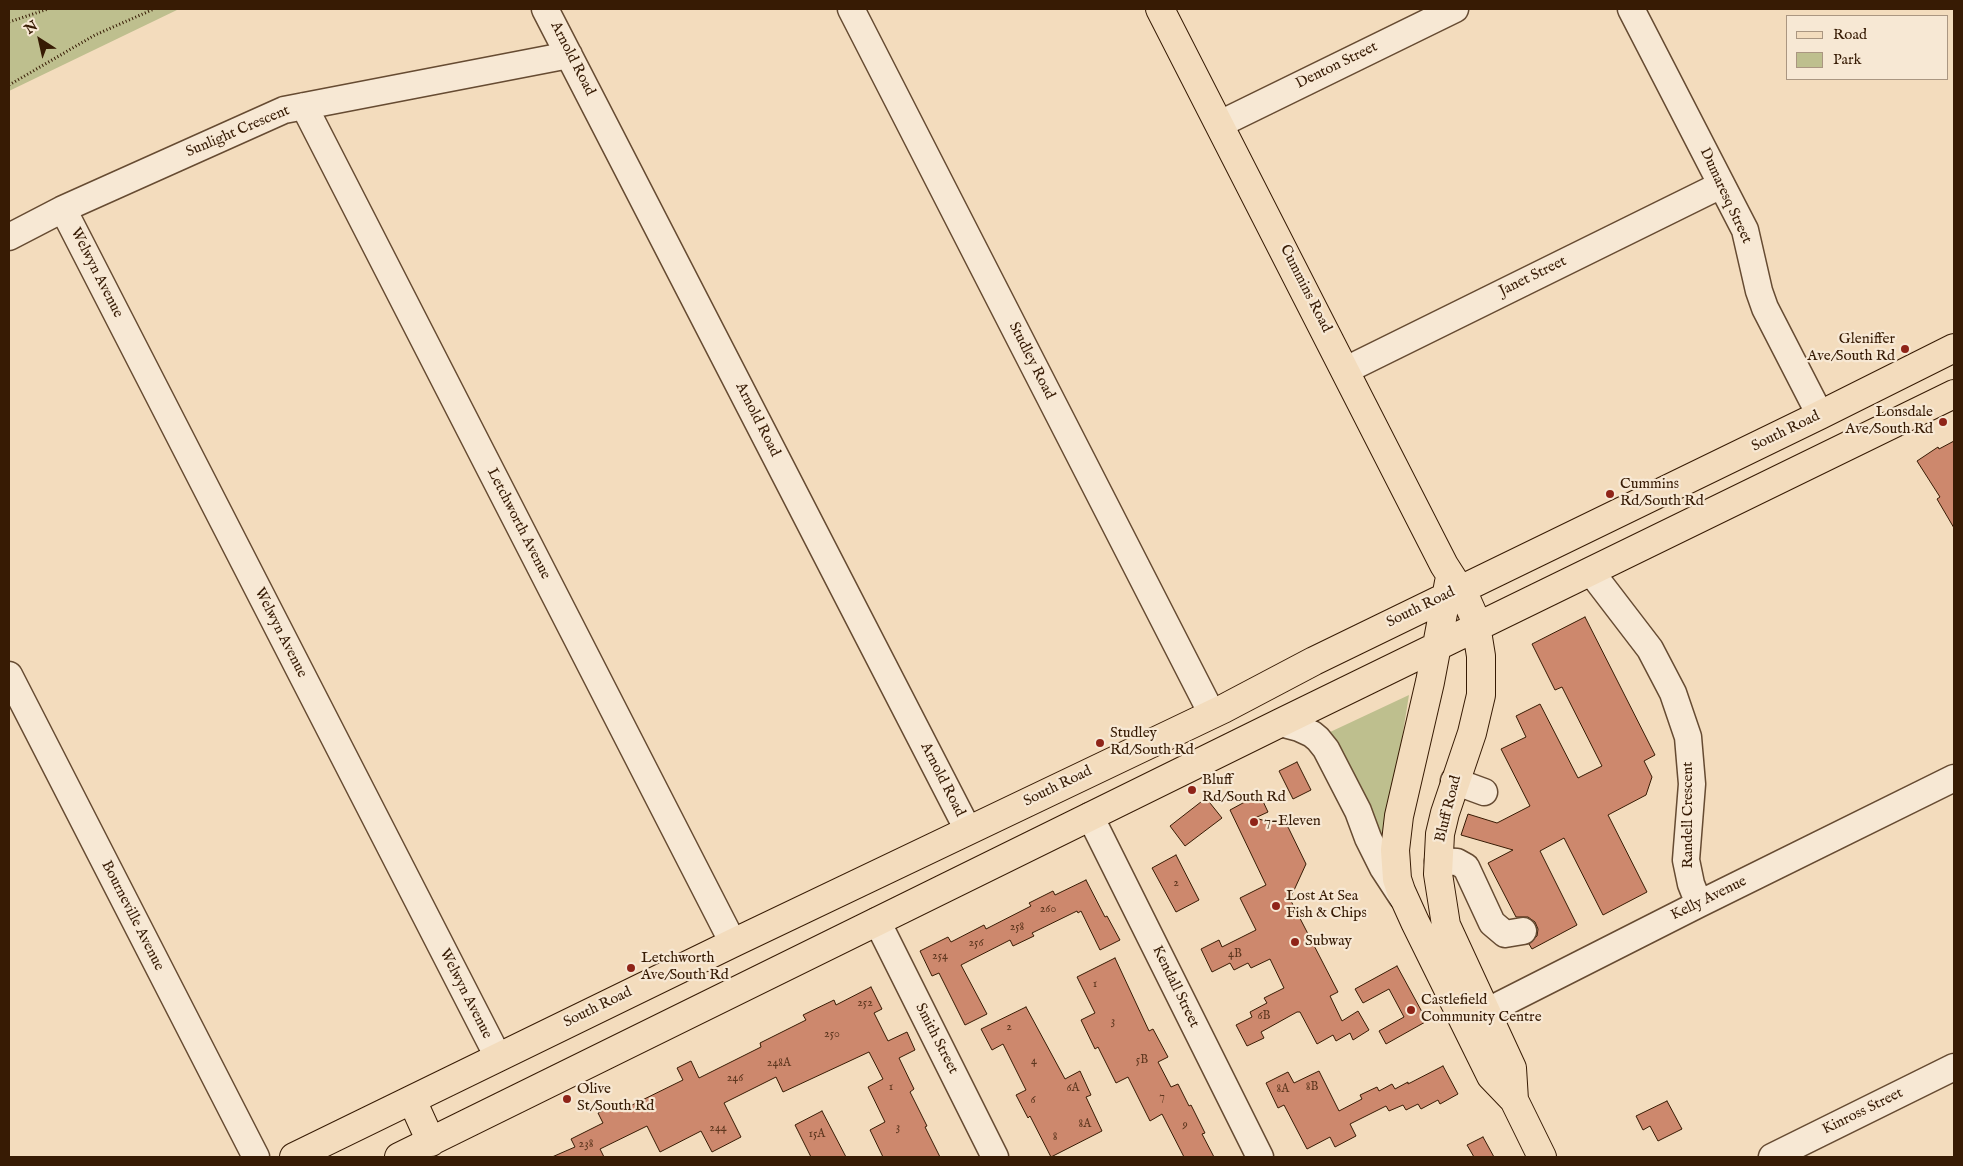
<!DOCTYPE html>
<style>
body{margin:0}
#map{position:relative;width:1963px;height:1166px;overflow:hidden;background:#f3dcbd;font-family:"IM FELL English",serif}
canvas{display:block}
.frame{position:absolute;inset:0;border:10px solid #371b04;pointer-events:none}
.legend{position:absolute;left:1786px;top:15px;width:162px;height:65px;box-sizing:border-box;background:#f7e8d4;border:1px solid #aa9681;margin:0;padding:6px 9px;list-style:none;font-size:15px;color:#371b04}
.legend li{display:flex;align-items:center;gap:10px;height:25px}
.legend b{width:25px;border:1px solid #aa9681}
.north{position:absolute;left:15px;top:15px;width:50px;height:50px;-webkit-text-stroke:4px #f7e8d4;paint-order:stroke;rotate:325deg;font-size:14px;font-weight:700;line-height:20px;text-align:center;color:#371b04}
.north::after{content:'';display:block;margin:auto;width:18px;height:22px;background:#371b04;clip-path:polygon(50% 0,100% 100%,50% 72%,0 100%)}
</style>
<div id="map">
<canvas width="1963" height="1166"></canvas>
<div class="frame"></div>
<ul class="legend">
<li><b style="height:6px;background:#f3dcbd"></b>Road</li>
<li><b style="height:14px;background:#bebf8e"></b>Park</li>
</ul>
<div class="north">N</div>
</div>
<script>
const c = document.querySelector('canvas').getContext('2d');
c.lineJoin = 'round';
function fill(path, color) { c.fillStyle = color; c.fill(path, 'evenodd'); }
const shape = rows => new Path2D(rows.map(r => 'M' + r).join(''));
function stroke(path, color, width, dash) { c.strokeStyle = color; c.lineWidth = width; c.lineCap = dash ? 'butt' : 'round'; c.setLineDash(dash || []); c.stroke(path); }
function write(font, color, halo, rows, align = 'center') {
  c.font = font + ' "IM FELL English",serif'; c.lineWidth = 4.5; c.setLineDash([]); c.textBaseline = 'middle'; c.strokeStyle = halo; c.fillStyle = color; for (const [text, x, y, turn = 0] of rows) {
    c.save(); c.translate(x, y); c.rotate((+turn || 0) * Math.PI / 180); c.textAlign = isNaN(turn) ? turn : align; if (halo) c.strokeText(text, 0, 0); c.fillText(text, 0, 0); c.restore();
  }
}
fill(shape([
 [9,9,179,9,9,91],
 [1409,695,1387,832,1385,848,1328,733]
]), '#bebf8e');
const building = shape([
 [1954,441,1954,528,1937,499,1940,497,1917,461,1938,447,1939,449,1954,441],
 [1585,617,1655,755,1644,761,1652,777,1646,795,1608,815,1647,892,1603,915,1564,838,1540,851,1577,925,1532,949,1529,944,1537,936,1538,929,1535,922,1528,917,1516,917,1488,863,1513,850,1461,835,1468,814,1497,823,1530,806,1501,749,1526,737,1516,716,1540,704,1578,778,1602,766,1562,687,1555,690,1532,644,1585,617],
 [1297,762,1311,790,1293,799,1279,771,1297,762],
 [1254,797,1261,797,1268,812,1255,818,1288,827,1306,864,1290,899,1338,992,1330,996,1342,1021,1358,1011,1369,1030,1353,1040,1350,1033,1336,1041,1333,1035,1317,1044,1300,1012,1297,1012,1261,1032,1264,1038,1247,1046,1236,1025,1252,1017,1250,1012,1267,1003,1264,998,1284,988,1270,959,1251,968,1248,963,1234,970,1230,963,1212,972,1201,949,1219,940,1222,947,1256,930,1240,898,1266,885,1230,810,1254,797],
 [1206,798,1222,818,1185,846,1170,826,1206,798],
 [1176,855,1199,900,1176,912,1152,868,1176,855],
 [1086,880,1105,917,1107,916,1120,940,1100,950,1081,911,1078,913,1077,911,1032,933,1034,936,1013,946,1010,940,961,965,987,1014,965,1025,939,973,932,976,920,951,948,937,951,942,984,925,986,929,1031,906,1029,903,1053,891,1055,895,1086,880],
 [1115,958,1149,1031,1153,1029,1168,1057,1158,1062,1171,1087,1178,1084,1189,1106,1191,1105,1205,1133,1202,1134,1214,1157,1184,1157,1162,1114,1150,1121,1128,1077,1116,1083,1098,1047,1095,1049,1081,1020,1095,1013,1077,977,1115,958],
 [1397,966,1427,1021,1386,1044,1379,1031,1404,1017,1389,989,1363,1003,1355,989,1397,966],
 [871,987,882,1009,874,1013,888,1041,907,1032,915,1050,899,1058,914,1089,910,1092,927,1126,925,1127,940,1157,883,1157,870,1130,885,1122,868,1087,883,1079,869,1052,783,1092,776,1077,724,1103,741,1137,712,1152,701,1131,660,1152,647,1126,600,1149,604,1157,552,1157,575,1147,571,1139,603,1123,598,1113,623,1100,626,1108,683,1080,677,1068,691,1061,699,1078,761,1047,760,1043,806,1020,803,1015,834,1000,836,1005,871,987],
 [1026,1007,1065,1079,1080,1071,1091,1095,1086,1097,1102,1131,1051,1157,1030,1116,1028,1118,1016,1095,1026,1090,1003,1044,992,1050,981,1029,1026,1007],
 [1443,1066,1458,1094,1440,1104,1438,1100,1421,1109,1418,1104,1406,1110,1403,1105,1389,1111,1386,1106,1350,1124,1356,1136,1335,1147,1330,1137,1307,1149,1284,1105,1278,1108,1266,1083,1288,1072,1294,1083,1319,1071,1339,1111,1362,1099,1360,1095,1377,1087,1379,1091,1392,1084,1395,1089,1408,1082,1408,1084,1443,1066],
 [1667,1101,1682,1129,1658,1141,1650,1126,1643,1130,1636,1116,1667,1101],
 [822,1111,846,1157,811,1157,795,1125,822,1111],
 [1483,1137,1494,1157,1474,1157,1467,1145,1483,1137]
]);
fill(building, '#cd886d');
stroke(building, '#371b04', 1);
const minor = shape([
 [545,9,968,830],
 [851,9,1212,714],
 [1631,9,1745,230,1759,291,1765,308,1820,415],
 [304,106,733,943],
 [1220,124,1455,9],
 [63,209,498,1057],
 [9,237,63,209,284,110,569,55],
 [1346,370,1721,185],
 [1591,572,1650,649,1673,693,1688,737,1692,784,1686,860,1691,884,1699,904],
 [9,675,256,1157],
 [1280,723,1299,728,1312,734,1318,739,1326,749,1358,811,1368,838,1383,868,1402,897],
 [1454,781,1484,792],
 [1090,816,1260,1157],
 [1438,861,1457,862,1466,867,1492,923,1505,934,1523,931],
 [877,921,995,1157],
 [1466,1022,1699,904,1954,778],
 [1772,1157,1954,1067]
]);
const major = shape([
 [1160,9,1444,565,1467,601,1475,619,1481,656,1481,695,1472,733,1445,813,1440,834,1438,874,1446,925,1512,1068,1514,1100],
 [1449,582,1430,682,1399,816,1395,850,1397,879,1401,891,1415,922,1491,1076,1514,1100,1542,1157],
 [412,1100,431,1142],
 [294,1157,733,943,1223,709,1314,661,1820,415,1954,348],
 [399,1157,1280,723,1954,394]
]);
stroke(minor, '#664b32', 29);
stroke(major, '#371b04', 30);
stroke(shape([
 [9,22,48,9],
 [9,85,95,35,154,9]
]), '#371b04', 3, [1, 2.5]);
stroke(minor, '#f7e8d4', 26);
stroke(major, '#f3dcbd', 28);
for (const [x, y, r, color] of [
 [1905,349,5,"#8f2418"],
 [1943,422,5,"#8f2418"],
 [1610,494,5,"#8f2418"],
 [1100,743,5,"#8f2418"],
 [1192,790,5,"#8f2418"],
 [1254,822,5,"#8f2418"],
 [1276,906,5,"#8f2418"],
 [1295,942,5,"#8f2418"],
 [631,968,5,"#8f2418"],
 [1411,1010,5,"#8f2418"],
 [567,1099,5,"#8f2418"]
]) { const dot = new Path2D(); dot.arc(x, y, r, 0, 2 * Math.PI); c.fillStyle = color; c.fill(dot); stroke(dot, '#f7e8d4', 2); }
write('12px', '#5c361e', null, [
 ["2",1176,884],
 ["260",1048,910],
 ["258",1017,928],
 ["256",976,944],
 ["4B",1235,955],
 ["254",940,957],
 ["1",1095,985],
 ["252",865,1004],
 ["6B",1264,1017],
 ["3",1113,1022],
 ["2",1009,1028],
 ["250",832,1035],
 ["5B",1142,1061],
 ["4",1034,1062],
 ["248A",779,1064],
 ["246",735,1079],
 ["1",891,1088],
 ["8B",1312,1088],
 ["6A",1073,1089],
 ["8A",1283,1090],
 ["7",1162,1098],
 ["6",1033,1101],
 ["8A",1085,1125],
 ["9",1185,1126],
 ["3",898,1128],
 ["244",718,1129],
 ["15A",817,1135],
 ["8",1055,1138],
 ["238",586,1145]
]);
write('15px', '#371b04', '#f7e8d4', [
 ["Arnold Road",572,59,63],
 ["Denton Street",1337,66,-26],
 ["Sunlight Crescent",238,132,-23],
 ["Dumaresq Street",1725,196,65],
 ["Welwyn Avenue",96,273,63],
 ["Janet Street",1533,277,-26],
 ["Cummins Road",1305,289,63],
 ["Studley Road",1031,361,63],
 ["Arnold Road",757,420,63],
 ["South Road",1786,432,-26],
 ["Letchworth Avenue",518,524,63],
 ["South Road",1421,608,-26],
 ["Welwyn Avenue",280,633,63],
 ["Arnold Road",942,780,63],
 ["South Road",1058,787,-26],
 ["Bluff Road",1449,809,-76],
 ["Randell Crescent",1689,815,-90],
 ["Kelly Avenue",1709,899,-26],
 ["Bourneville Avenue",132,916,63],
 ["Kendall Street",1175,987,64],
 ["Welwyn Avenue",465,994,63],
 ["South Road",598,1008,-26],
 ["Smith Street",936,1039,63],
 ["Kinross Street",1863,1112,-26]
]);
write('15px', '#371b04', '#f7e8d4', [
 ["Gleniffer",1895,340,"right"],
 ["Ave/South Rd",1895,357,"right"],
 ["Lonsdale",1933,413,"right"],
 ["Ave/South Rd",1933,430,"right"],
 ["Cummins",1620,485],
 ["Rd/South Rd",1620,502],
 ["Studley",1110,734],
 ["Rd/South Rd",1110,751],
 ["Bluff",1202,781],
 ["Rd/South Rd",1202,798],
 ["7-Eleven",1264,822],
 ["Lost At Sea",1286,897],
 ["Fish & Chips",1286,914],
 ["Subway",1305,942],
 ["Letchworth",641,959],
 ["Ave/South Rd",641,976],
 ["Castlefield",1421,1001],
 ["Community Centre",1421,1018],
 ["Olive",577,1090],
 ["St/South Rd",577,1107]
], 'left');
</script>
